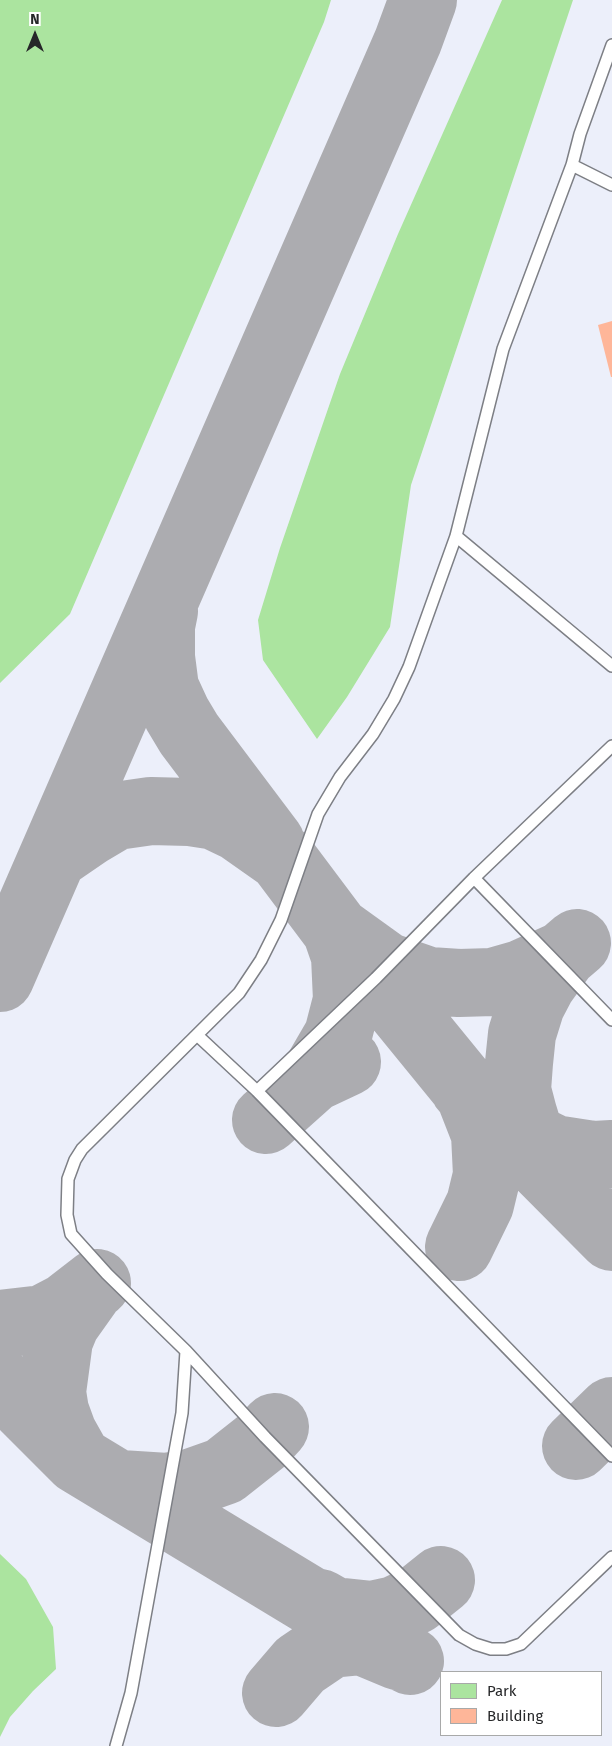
<!DOCTYPE html>
<style>
body{margin:0}
#map{position:relative;width:612px;height:1746px;overflow:hidden;background:#f9fafe;font-family:"Fira Sans",sans-serif}
canvas{display:block}
.legend{position:absolute;left:440px;top:1671px;width:162px;height:65px;box-sizing:border-box;background:#fff;border:1px solid #a8a9a9;margin:0;padding:6px 9px;list-style:none;font-size:15px;color:#262729}
.legend li{display:flex;align-items:center;gap:10px;height:25px}
.legend b{width:25px;border:1px solid #a8a9a9}
.north{position:absolute;left:10px;top:10px;width:50px;height:50px;-webkit-text-stroke:4px #fff;paint-order:stroke;rotate:0deg;font-size:14px;font-weight:700;line-height:20px;text-align:center;color:#262729}
.north::after{content:'';display:block;margin:auto;width:18px;height:22px;background:#262729;clip-path:polygon(50% 0,100% 100%,50% 72%,0 100%)}
</style>
<div id="map">
<canvas width="612" height="1746"></canvas>
<ul class="legend">
<li><b style="height:14px;background:#abe49f"></b>Park</li>
<li><b style="height:14px;background:#feb699"></b>Building</li>
</ul>
<div class="north">N</div>
</div>
<script>
const c = document.querySelector('canvas').getContext('2d');
c.lineJoin = 'round';
function fill(path, color) { c.fillStyle = color; c.fill(path, 'evenodd'); }
const shape = rows => new Path2D(rows.map(r => 'M' + r).join(''));
function stroke(path, color, width, dash) { c.strokeStyle = color; c.lineWidth = width; c.lineCap = dash ? 'butt' : 'round'; c.setLineDash(dash || []); c.stroke(path); }
fill(shape([
 [0,0,612,0,612,1746,0,1746],
 [441,1672,601,1672,601,1735,441,1735]
]), '#eceffa');
fill(shape([
 [0,0,331,0,324,22,70,614,0,683],
 [502,0,573,0,411,485,390,627,347,697,317,739,263,660,258,620,280,548,340,374,398,234],
 [0,1554,26,1579,53,1627,56,1669,33,1691,10,1717,0,1737]
]), '#abe49f');
stroke(shape([
 [164,611,161,626,161,657,165,688,177,714,189,734,271,843],
 [54,856,89,832,116,816,151,811,189,812,215,816,238,827,282,858,336,930,469,1093,612,1237],
 [0,978,408,41,423,0],
 [313,1078,338,1035,347,1000,345,956,336,930,386,966,429,981,459,983,493,982,521,974,563,955,577,943],
 [266,1120,313,1078,347,1062],
 [510,1127,555,1149,594,1155,612,1154],
 [545,1163,531,1139,523,1113,517,1090,519,1063,522,1034,531,1005,542,984,563,955],
 [459,1247,480,1204,487,1175,485,1134,469,1093,464,1088],
 [0,1324,43,1319,66,1307,97,1283],
 [0,1382,78,1460,410,1661],
 [576,1446,612,1411],
 [77,1458,63,1433,55,1411,52,1392,59,1340,66,1323,88,1292],
 [120,1484,167,1487,190,1483,224,1471,262,1441,275,1427],
 [320,1603,334,1611,372,1615,395,1610,416,1600,441,1580],
 [276,1693,300,1665,331,1644,362,1641,398,1656]
]), '#acacb0', 68);
fill(shape([
 [612,321,612,377,611,377,598,325]
]), '#feb699');
const service = shape([
 [572,165,612,185],
 [456,536,612,666],
 [474,878,612,1020],
 [197,1035,257,1091,612,1456],
 [257,1091,376,978,474,878,612,746],
 [186,1351,265,1437,459,1635,475,1644,491,1649,506,1649,521,1644,612,1557],
 [116,1746,131,1693,182,1413,186,1351,107,1274,71,1234,67,1215,68,1179,75,1160,82,1149,239,993,261,960,281,920,318,814,340,777,373,734,394,699,409,667,456,536,503,349,572,165,580,134,612,45]
]);
stroke(service, '#7d7f85', 14);
stroke(service, '#fff', 11);
</script>
